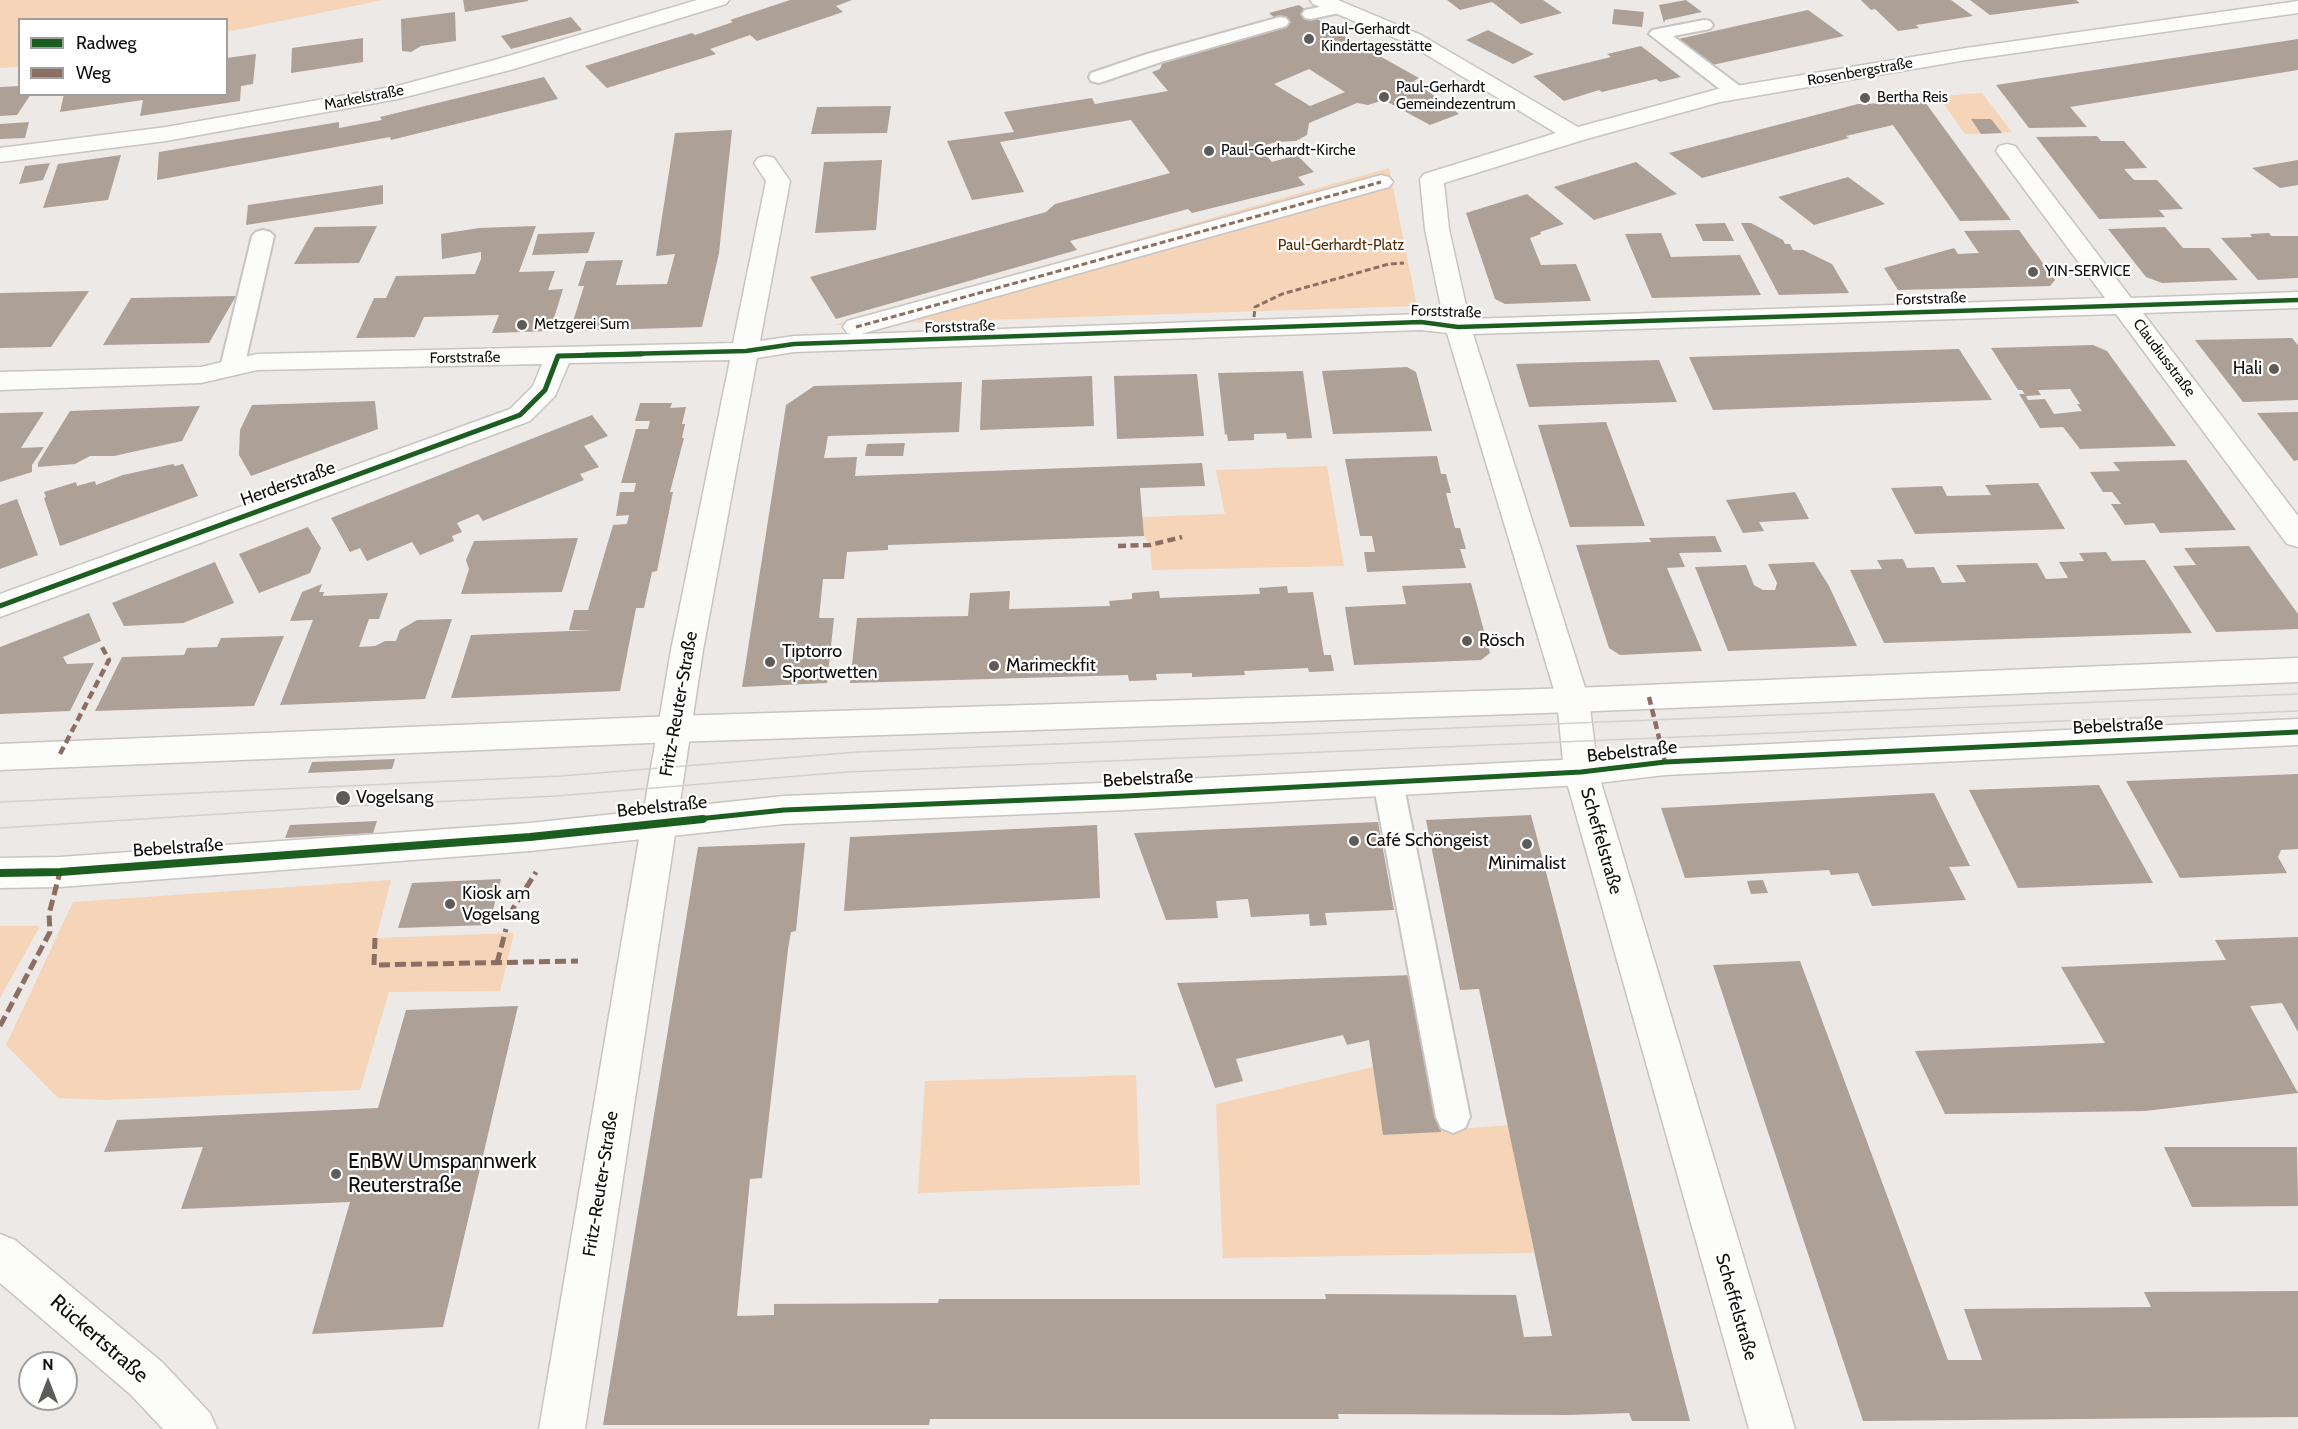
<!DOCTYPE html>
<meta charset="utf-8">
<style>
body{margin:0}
#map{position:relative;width:2298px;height:1429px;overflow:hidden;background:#ede9e6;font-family:Cabin,sans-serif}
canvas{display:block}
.legend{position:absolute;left:18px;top:18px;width:210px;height:78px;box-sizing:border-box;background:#fff;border:2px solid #a09f9e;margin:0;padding:8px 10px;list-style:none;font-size:18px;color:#110f0d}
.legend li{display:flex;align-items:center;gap:12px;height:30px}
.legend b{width:30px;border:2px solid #a09f9e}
.north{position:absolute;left:18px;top:1351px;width:60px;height:60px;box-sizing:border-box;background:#fff;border:2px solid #a09f9e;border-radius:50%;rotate:0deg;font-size:16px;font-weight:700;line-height:24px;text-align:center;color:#110f0d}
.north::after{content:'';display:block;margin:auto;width:21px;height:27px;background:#5e5b59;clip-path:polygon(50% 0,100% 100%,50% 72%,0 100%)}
</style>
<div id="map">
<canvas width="2298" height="1429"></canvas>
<ul class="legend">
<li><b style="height:8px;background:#1b5e20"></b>Radweg</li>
<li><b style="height:8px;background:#8d6e63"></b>Weg</li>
</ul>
<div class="north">N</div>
</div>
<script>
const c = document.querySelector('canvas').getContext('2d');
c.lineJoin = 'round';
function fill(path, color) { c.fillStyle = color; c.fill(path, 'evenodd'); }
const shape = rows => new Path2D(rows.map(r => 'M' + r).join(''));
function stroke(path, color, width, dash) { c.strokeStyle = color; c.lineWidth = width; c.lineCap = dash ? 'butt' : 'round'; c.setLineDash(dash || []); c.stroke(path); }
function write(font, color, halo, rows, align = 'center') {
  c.font = font + ' Cabin,sans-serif'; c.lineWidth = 4.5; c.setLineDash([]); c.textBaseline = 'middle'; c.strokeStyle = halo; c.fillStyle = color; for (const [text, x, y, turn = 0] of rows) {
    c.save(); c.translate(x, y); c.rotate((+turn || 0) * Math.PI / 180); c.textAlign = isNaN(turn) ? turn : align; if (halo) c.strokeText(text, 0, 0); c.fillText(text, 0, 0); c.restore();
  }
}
fill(shape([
 [0,0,383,0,227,32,226,20,20,20,19,67,0,68],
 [1982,93,2012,132,1965,134,1938,96],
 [1389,168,1417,306,833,325],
 [1327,466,1344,566,1152,570,1150,545,1144,536,1142,517,1225,514,1216,470],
 [391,880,376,938,514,933,500,991,389,992,360,1090,105,1100,58,1098,6,1045,73,902],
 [0,926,40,926,0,998],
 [1373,1067,1383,1135,1509,1125,1534,1253,1223,1258,1216,1104],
 [1136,1075,1140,1185,918,1193,925,1081]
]), '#f5d4b8');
fill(shape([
 [463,0,528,0,528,1,465,12],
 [790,0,852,0,836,6,843,12,757,41,750,35,710,49,716,54,607,88,585,66,692,33,695,35,733,22,730,20],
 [1447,0,1543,0,1562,13,1521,24,1492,2,1460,10],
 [1686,0,1702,12,1665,20,1664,23,1659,5],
 [1861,0,1951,0,1973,16,1916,25,1919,28,1898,31,1875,9,1871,10],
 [1970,0,2076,0,2080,3,1990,15],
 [1299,5,1331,29,1419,78,1414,81,1459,114,1430,125,1384,100,1368,105,1357,103,1309,123,1307,135,1296,141,1276,142,1259,147,1272,162,1297,155,1314,172,1298,177,1305,185,1192,213,1188,209,1070,241,1077,250,836,319,810,277,1046,212,1055,204,1170,173,1131,120,1000,142,1024,192,972,200,947,141,1014,132,1004,112,1092,98,1095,104,1168,91,1152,72,1160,69,1163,61,1285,27,1269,13],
 [1309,69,1345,92,1310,106,1274,84],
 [1614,9,1644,12,1642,27,1612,24],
 [1808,10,1844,36,1708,66,1674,40],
 [455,12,456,41,421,46,411,52,402,51,401,19],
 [571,17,582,30,511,49,501,36],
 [1488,30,1534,54,1513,64,1466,40],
 [363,38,363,62,291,73,292,48],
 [2298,39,2298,70,2070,107,2087,127,2029,128,1996,85],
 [1641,46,1681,77,1660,82,1656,79,1602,92,1599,90,1564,101,1533,76,1611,57,1607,54],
 [256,54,253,84,241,86,240,101,140,116,143,100,60,112,64,94,226,94,226,58],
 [544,77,558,99,391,140,390,137,157,180,159,152,339,122,339,128,382,120,380,117],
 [20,86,20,94,31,94,17,115,0,116,0,87],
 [1925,102,2011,220,1960,221,1893,125,1846,136,1849,138,1702,178,1669,153,1858,104],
 [891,106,887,133,811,134,817,107],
 [1971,119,1991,119,2002,133,1981,134],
 [29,122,25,138,0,139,0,124],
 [732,130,719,253,702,327,570,331,584,286,578,286,586,261,623,260,616,285,667,284,675,254,656,256,675,133],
 [2097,136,2101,141,2124,141,2147,168,2124,169,2134,180,2157,180,2183,209,2159,210,2165,217,2099,219,2036,137],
 [121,155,108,200,43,208,58,164],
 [882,160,876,230,815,233,824,162],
 [2298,160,2298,185,2280,188,2252,168],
 [1636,162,1677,194,1594,220,1554,187],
 [50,163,43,180,19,184,25,166],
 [1848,177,1885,204,1814,225,1778,197],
 [383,185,383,204,246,225,248,205],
 [1527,194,1564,224,1540,232,1541,234,1530,238,1541,265,1576,264,1591,301,1505,304,1495,299,1466,213],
 [1725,223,1734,241,1703,241,1695,224],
 [1741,223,1751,223,1783,240,1785,244,1790,244,1793,250,1803,250,1832,264,1849,293,1779,295],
 [377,226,359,263,294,264,315,227],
 [536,226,519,272,555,271,548,290,563,289,550,331,492,333,499,315,424,317,415,337,356,338,374,298,386,298,396,276,475,274,481,259,481,252,442,259,441,234,479,228],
 [2165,227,2183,248,2209,248,2238,280,2162,283,2146,277,2108,229],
 [2019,230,2055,280,2050,286,1898,290,1884,268,1954,248,1958,254,1979,253,1964,231],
 [595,232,588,253,532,255,538,234],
 [1661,233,1671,257,1740,255,1761,295,1652,298,1625,234],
 [2269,233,2271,236,2298,236,2298,278,2258,280,2221,238,2252,237,2250,234],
 [89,291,51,347,0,348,0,293],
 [236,296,209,343,103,345,131,298],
 [2292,338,2298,345,2298,400,2243,402,2195,340],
 [2093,345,2107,351,2176,446,2080,449,2063,427,2040,428,2019,394,2025,394,2028,400,2045,399,2054,414,2082,411,2077,404,2080,404,2070,389,2038,390,2041,395,2026,396,2022,390,2018,390,1991,348],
 [1959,349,1992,400,1713,410,1689,357],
 [1659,360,1677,402,1529,407,1516,364],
 [1407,367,1416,372,1432,431,1333,434,1322,371],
 [1303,371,1312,438,1287,439,1286,433,1254,434,1254,440,1228,441,1227,434,1225,435,1218,373],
 [1197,374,1204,436,1117,439,1114,376],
 [1092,376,1094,426,980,430,982,380],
 [962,382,959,432,828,436,824,458,857,457,855,476,1202,463,1205,486,1140,488,1144,536,888,545,888,550,847,552,844,579,823,579,819,618,834,618,827,683,742,687,786,405,814,386],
 [375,401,378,429,251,476,239,455,240,430,252,405],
 [640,403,672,403,670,408,686,407,682,424,685,424,682,438,684,438,670,492,673,492,657,571,652,572,644,608,636,608,620,691,451,698,471,635,594,630,569,630,574,610,588,610,613,525,627,524,629,515,616,516,620,492,634,492,636,483,621,483,636,429,648,429,650,421,635,421],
 [200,406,182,441,114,456,90,456,75,464,38,467,38,463,70,411],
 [44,412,21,448,44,447,32,465,32,472,0,482,0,413],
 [2298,412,2298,460,2294,461,2257,413],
 [592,415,608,436,584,446,599,467,580,474,584,480,483,521,478,514,457,523,462,532,452,536,454,541,420,555,412,542,367,561,360,548,350,552,331,518],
 [1606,422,1645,526,1570,527,1538,425],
 [905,443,903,456,865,456,867,444],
 [1437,456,1441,474,1446,474,1451,493,1446,493,1455,528,1460,528,1466,549,1460,549,1466,568,1367,572,1364,552,1375,552,1372,536,1360,536,1345,459],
 [2186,460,2236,530,2160,533,2154,523,2125,525,2111,504,2121,504,2112,492,2103,492,2090,472,2120,471,2113,462],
 [173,464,175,466,183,464,198,496,60,546,44,498,46,497,44,492,76,482,77,486,95,481,96,485,123,475],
 [2038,483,2065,529,1915,534,1891,488,1942,486,1947,496,1991,495,1985,485],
 [1795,492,1809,519,1759,522,1764,531,1743,533,1726,500],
 [17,499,38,555,0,569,0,505],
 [308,527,321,548,310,573,259,593,239,554],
 [1715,536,1722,552,1679,553,1685,567,1667,568,1702,651,1620,655,1609,648,1576,545,1651,542,1649,538],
 [578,538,562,592,461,594,469,569,466,560,474,541],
 [2249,546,2298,614,2298,629,2216,632,2173,566,2196,565,2184,548],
 [2106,552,2112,561,2145,560,2192,633,1884,643,1850,570,1882,569,1877,560,1903,559,1907,568,1934,567,1942,583,1966,582,1956,565,2037,563,2046,579,2068,578,2059,562,2084,561,2079,553],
 [215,562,234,603,183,623,124,626,112,603],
 [1814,562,1829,586,1857,646,1728,651,1695,567,1746,565,1754,585,1763,590,1775,590,1777,583,1768,564],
 [1471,583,1490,653,1481,660,1354,665,1345,607,1406,604,1402,586],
 [322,584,319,592,324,592,323,596,388,593,379,619,369,619,359,647,375,646,385,641,396,641,400,630,417,620,452,619,425,699,280,705,313,620,290,621,302,592],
 [1287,586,1288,593,1313,592,1324,655,1331,655,1334,671,1309,672,1308,668,1244,671,1245,675,1192,677,1192,673,1156,674,1157,680,1129,681,1128,675,850,683,857,618,968,616,970,593,1010,591,1009,609,1110,606,1109,601,1132,599,1132,593,1159,591,1160,598,1260,594,1259,588],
 [89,613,101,641,63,657,67,664,94,663,70,711,0,714,0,647],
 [284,636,254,706,95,711,122,657,184,655,187,648,217,647,221,638],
 [395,759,392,769,308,773,312,762],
 [2298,774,2298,849,2281,850,2278,857,2287,873,2180,878,2126,781],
 [2099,785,2153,883,2018,888,1969,790],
 [1934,793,1970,866,1949,867,1966,900,1872,906,1858,873,1831,875,1829,870,1685,878,1661,808],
 [1531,815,1690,1421,1632,1421,1629,1413,1569,1415,1338,1414,1339,1419,930,1419,929,1425,603,1425,698,847,805,843,796,931,791,932,788,949,762,1178,750,1179,737,1316,774,1315,774,1304,938,1303,939,1299,1326,1299,1325,1294,1516,1295,1524,1337,1552,1336,1479,989,1460,990,1426,820],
 [377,821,373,833,285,838,290,825],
 [1378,822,1394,910,1325,913,1327,925,1310,926,1309,914,1251,917,1248,899,1216,901,1218,918,1166,920,1134,833],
 [1097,825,1100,898,844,911,850,837],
 [501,879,489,925,398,928,412,883],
 [1763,880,1768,893,1751,894,1747,881],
 [2298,937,2298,1032,2282,1003,2250,1006,2298,1093,2145,1111,1945,1114,1915,1051,2105,1043,2061,967,2226,960,2215,940],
 [1800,961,1948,1360,1982,1360,1964,1309,2151,1307,2144,1292,2298,1291,2298,1417,1863,1421,1713,965],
 [1415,975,1441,1132,1383,1135,1369,1040,1347,1045,1343,1035,1236,1059,1243,1081,1215,1088,1177,983],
 [518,1006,443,1327,312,1334,350,1202,181,1209,203,1147,104,1152,117,1120,378,1108,406,1010],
 [2164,1147,2297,1147,2298,1206,2192,1207]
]), '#ada096');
const lane = shape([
 [1338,3,1344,4,1347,8,1344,12,1311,19,1305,18,1302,14,1305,10,1338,3],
 [1280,17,1286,18,1289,22,1286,26,1161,62,1105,81,1098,83,1091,81,1089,77,1091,73,1147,54,1280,17],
 [1704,20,1710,21,1713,25,1710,29,1673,36,1744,89,1746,93,1744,97,1730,97,1649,34,1652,30,1704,20],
 [263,230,270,232,274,236,244,368,240,373,232,375,224,373,220,368,252,236,256,232,263,230],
 [1388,770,1398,774,1403,782,1470,1117,1465,1128,1453,1133,1441,1128,1436,1117,1373,782,1378,774,1388,770]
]);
const street = shape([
 [697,0,729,0,726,4,514,69,398,99,166,141,0,162,0,148,166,127,397,86,498,59,697,0],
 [1310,0,1338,0,1421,35,1578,127,1718,89,1966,48,2298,1,2298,13,1966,60,1720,102,1583,140,1444,183,1449,229,1469,319,2105,298,1996,151,1999,146,2007,144,2015,146,2131,298,2298,292,2298,308,2143,313,2298,516,2298,547,2287,544,2116,314,1473,334,1589,700,1598,772,1795,1429,1749,1429,1564,772,1557,700,1447,333,1421,330,794,352,757,358,703,650,585,1429,539,1429,671,650,730,360,569,363,555,396,530,421,0,617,0,594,510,409,533,386,542,364,257,370,201,383,0,390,0,372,201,367,257,354,733,343,766,181,754,163,758,158,766,156,774,158,790,181,760,341,794,336,852,334,847,333,843,327,847,321,1381,175,1389,177,1393,182,1389,187,861,334,1421,314,1443,317,1425,229,1420,179,1424,174,1556,133,1407,43,1313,4,1310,0],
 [0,1234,15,1240,162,1362,210,1413,217,1429,163,1429,130,1394,0,1283,0,1234]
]);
const secondary = shape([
 [2298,658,2298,682,1573,712,674,742,0,770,0,744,674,716,1573,688,2298,658],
 [2298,719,2298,745,1665,775,1581,785,1126,810,784,824,530,851,60,887,0,888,0,858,60,857,530,823,784,796,1126,782,1581,759,1665,749,2298,719]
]);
stroke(lane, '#c7c4c2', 4);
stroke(street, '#c7c4c2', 3);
stroke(secondary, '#c7c4c2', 3);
fill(lane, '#fcfcfb');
fill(street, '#fcfcfb');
fill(secondary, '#fcfcfb');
stroke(shape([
 [0,802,561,776,857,752,2298,694],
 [0,828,347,806,557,796,847,772,2298,711]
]), '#d2d0d0', 1.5);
stroke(shape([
 [1254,317,1255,307,1282,294,1389,264,1404,263],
 [856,327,1381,182]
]), '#8d6e63', 3, [6, 3]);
stroke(shape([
 [1118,546,1150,545,1182,537],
 [1649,697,1665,762],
 [60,754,109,660,102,647]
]), '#8d6e63', 4.5, [8, 4.5]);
stroke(shape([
 [509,915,536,872],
 [375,938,374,965,578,961],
 [497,963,506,929],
 [0,1026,50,932,49,914,60,872]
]), '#8d6e63', 5, [11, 5]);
stroke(shape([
 [585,355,746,351,794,344,1421,322,1458,327,2298,300]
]), '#1b5e20', 4.5);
stroke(shape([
 [0,606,520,415,545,390,558,356,642,354],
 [688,820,784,810,1126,796,1581,772,1665,762,2298,732]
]), '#1b5e20', 5);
stroke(shape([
 [0,873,60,872,530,837,703,819]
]), '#1b5e20', 8);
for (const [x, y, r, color] of [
 [1309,39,6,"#5e5b59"],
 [1384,97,6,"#5e5b59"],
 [1865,98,6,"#5e5b59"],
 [1209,151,6,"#5e5b59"],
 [2033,272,6,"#5e5b59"],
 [522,325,6,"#5e5b59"],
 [2274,369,6,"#5e5b59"],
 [1467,641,6,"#5e5b59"],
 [770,662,6,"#5e5b59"],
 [994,666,6,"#5e5b59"],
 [343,798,8,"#5e5b59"],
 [1354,841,6,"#5e5b59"],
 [1527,844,6,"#5e5b59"],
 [450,904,6,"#5e5b59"],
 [336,1174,6,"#5e5b59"]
]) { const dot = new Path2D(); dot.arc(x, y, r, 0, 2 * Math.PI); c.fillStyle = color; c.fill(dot); stroke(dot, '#fff', 2); }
write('15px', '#110f0d', '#fff', [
 ["Paul-Gerhardt",1321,30],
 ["Kindertagesstätte",1321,47],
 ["Paul-Gerhardt",1396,88],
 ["Gemeindezentrum",1396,105],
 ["Bertha Reis",1877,98],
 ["Paul-Gerhardt-Kirche",1221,151],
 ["YIN-SERVICE",2045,272],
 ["Metzgerei Sum",534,325]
], 'left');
write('15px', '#110f0d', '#fff', [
 ["Rosenbergstraße",1860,72,-10],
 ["Markelstraße",364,98,-11],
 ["Forststraße",1931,299,-2],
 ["Forststraße",1446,312,2],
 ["Forststraße",960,327,-2],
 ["Forststraße",465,358,-1],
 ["Claudiusstraße",2164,358,53]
]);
write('15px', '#532c03', '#fff', [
 ["Paul-Gerhardt-Platz",1341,246]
]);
write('18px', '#110f0d', '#fff', [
 ["Hali",2262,369,"right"],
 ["Rösch",1479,641],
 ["Tiptorro",782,652],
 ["Sportwetten",782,673],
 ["Marimeckfit",1006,666],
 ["Vogelsang",356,798],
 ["Café Schöngeist",1366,841],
 ["Minimalist",1527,864,"center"],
 ["Kiosk am",462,894],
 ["Vogelsang",462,915]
], 'left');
write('18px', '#110f0d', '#fff', [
 ["Herderstraße",288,484,-20],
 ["Fritz-Reuter-Straße",679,704,-80],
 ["Bebelstraße",2118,726,-3],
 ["Bebelstraße",1632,752,-6],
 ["Bebelstraße",1148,779,-3],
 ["Bebelstraße",662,807,-6],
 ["Scheffelstraße",1601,841,74],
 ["Bebelstraße",178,848,-4],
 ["Fritz-Reuter-Straße",601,1184,-81],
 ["Scheffelstraße",1736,1307,74]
]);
write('21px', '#110f0d', '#fff', [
 ["EnBW Umspannwerk",348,1162],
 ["Reuterstraße",348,1186]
], 'left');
write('21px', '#110f0d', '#fff', [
 ["Rückertstraße",99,1339,41]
]);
</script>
